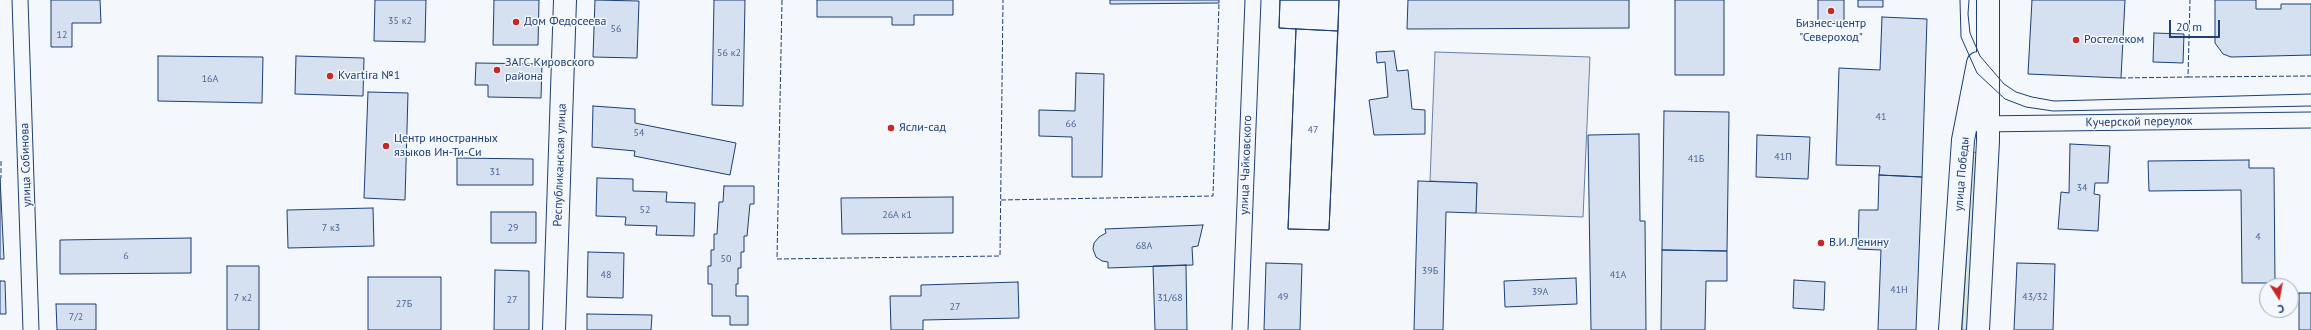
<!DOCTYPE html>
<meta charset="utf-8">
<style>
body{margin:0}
#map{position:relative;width:2311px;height:330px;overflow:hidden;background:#f4f7fb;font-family:"PT Sans",sans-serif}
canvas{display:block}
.north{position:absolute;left:2259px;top:278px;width:40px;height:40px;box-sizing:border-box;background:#f4f7fb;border:1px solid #9eadc5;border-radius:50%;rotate:169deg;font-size:11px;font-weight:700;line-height:16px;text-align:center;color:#1d3f73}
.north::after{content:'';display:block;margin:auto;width:14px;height:18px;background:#c62828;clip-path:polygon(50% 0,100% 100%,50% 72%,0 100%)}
.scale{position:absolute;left:2169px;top:20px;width:51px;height:18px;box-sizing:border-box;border:2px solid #1d3f73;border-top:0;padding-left:5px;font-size:12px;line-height:14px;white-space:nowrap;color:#1d3f73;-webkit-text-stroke:3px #f4f7fb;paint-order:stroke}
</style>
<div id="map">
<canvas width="2311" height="330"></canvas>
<div class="north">С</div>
<div class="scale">20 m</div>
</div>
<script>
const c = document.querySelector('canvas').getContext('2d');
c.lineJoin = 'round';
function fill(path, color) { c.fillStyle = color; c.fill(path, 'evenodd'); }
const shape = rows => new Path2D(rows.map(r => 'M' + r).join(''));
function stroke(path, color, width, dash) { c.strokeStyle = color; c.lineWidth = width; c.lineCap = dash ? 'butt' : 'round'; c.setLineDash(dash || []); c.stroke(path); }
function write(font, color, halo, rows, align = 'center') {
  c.font = font + ' "PT Sans",sans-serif'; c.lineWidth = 3; c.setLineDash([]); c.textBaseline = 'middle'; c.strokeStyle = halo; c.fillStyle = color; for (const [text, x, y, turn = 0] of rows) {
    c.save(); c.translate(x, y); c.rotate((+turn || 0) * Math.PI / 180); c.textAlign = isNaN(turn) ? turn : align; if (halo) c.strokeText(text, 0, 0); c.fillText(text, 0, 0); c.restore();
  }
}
const green = shape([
 [1973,152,1979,153,1968,330,1962,330,1973,152]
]);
fill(green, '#d7e8df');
stroke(green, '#687fa3', 1);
const parking = shape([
 [1435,52,1590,57,1583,217,1476,213,1477,183,1430,181,1435,52]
]);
fill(parking, '#e3e8f0');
stroke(parking, '#687fa3', 1);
const building = shape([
 [51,0,100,0,101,23,72,23,72,47,51,47,51,0],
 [375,0,426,0,425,42,374,41,375,0],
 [494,0,539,0,538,45,493,45,494,0],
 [595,0,639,1,637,58,593,57,595,0],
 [714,0,745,0,743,106,712,105,714,0],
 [817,0,953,0,953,15,914,15,914,25,892,25,892,17,817,17,817,0],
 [1110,0,1219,0,1219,3,1110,4,1110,0],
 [1280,0,1339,0,1329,230,1288,229,1296,29,1279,28,1280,0],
 [1280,0,1339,0,1338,31,1279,28,1280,0],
 [1408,0,1629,0,1629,28,1407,29,1408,0],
 [1675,0,1724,0,1724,75,1675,75,1675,0],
 [1818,0,1844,0,1844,22,1818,22,1818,0],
 [1858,0,1883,0,1883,7,1858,7,1858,0],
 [2032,0,2125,0,2121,78,2028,74,2032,0],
 [2215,0,2256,0,2256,9,2281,9,2281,4,2311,4,2311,55,2231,57,2223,54,2215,43,2215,0],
 [1882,17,1927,19,1922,177,1879,175,1880,166,1836,165,1839,68,1880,70,1882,17],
 [1296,29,1338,31,1329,230,1288,229,1296,29],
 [2154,33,2184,34,2183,63,2153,62,2154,33],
 [1394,51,1397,71,1408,70,1412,109,1425,110,1425,134,1374,135,1369,100,1388,97,1385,62,1377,63,1376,52,1394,51],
 [158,56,263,57,262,103,158,101,158,56],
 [296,56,364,58,363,96,295,94,296,56],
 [476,63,542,64,541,98,488,97,488,85,475,85,476,63],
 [1076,73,1104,74,1102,177,1072,177,1072,137,1039,136,1039,110,1075,111,1076,73],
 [368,92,408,93,405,200,364,198,368,92],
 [593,106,635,109,635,123,736,143,730,175,634,156,635,151,592,147,593,106],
 [1664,111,1729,112,1727,251,1662,250,1664,111],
 [1639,134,1640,221,1645,221,1646,330,1591,330,1588,135,1639,134],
 [1757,135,1810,137,1808,179,1756,177,1757,135],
 [2070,144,2110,146,2108,183,2095,183,2094,194,2100,195,2098,231,2058,229,2061,192,2069,193,2070,144],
 [457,158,533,159,533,185,457,185,457,158],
 [2249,160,2249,168,2274,168,2275,283,2242,283,2241,190,2149,191,2148,161,2249,160],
 [1879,175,1922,177,1916,330,1878,330,1881,250,1858,249,1859,210,1878,210,1879,175],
 [0,178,4,259,0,259,0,178],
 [597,178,633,179,633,191,667,192,666,202,695,203,694,236,656,235,657,226,625,225,626,217,596,216,597,178],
 [1418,181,1477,183,1476,213,1446,212,1443,330,1414,330,1418,181],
 [724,186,754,186,754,204,750,204,747,236,744,236,744,252,741,252,741,268,738,268,738,284,736,284,736,296,748,296,748,325,730,325,730,316,712,316,712,284,708,284,708,266,711,266,711,250,714,250,714,234,717,234,719,202,723,202,724,186],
 [953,197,953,233,842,234,841,198,953,197],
 [373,208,374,246,288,248,287,210,373,208],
 [491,212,536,212,536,243,491,243,491,212],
 [1203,225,1198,246,1192,247,1193,265,1108,268,1108,262,1102,261,1096,257,1093,249,1094,243,1099,237,1106,233,1105,229,1203,225],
 [191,238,191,273,60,274,60,240,191,238],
 [1662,250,1727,251,1727,281,1706,281,1705,330,1661,330,1662,250],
 [588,252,624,253,623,298,587,297,588,252],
 [1266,263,1302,264,1300,330,1264,330,1266,263],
 [2017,263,2055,264,2053,330,2014,330,2017,263],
 [1186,265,1187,330,1155,330,1153,266,1186,265],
 [227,266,259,266,259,330,227,330,227,266],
 [495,270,529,271,529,330,494,330,495,270],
 [368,277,441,277,441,330,368,330,368,277],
 [1576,278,1577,304,1505,307,1504,281,1576,278],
 [1794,280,1825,282,1824,310,1793,308,1794,280],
 [0,281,5,281,6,314,0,314,0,281],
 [1018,282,1019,318,923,320,923,330,891,330,890,296,921,296,921,285,1018,282],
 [2299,293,2311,293,2311,330,2299,330,2299,293],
 [56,304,96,304,96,330,57,330,56,304],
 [587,314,652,315,651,330,587,330,587,314]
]);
fill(building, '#d5e0f0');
stroke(building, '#1d3f73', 1);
const street = shape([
 [20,0,31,330],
 [1978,124,2311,120],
 [1240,330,1253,0]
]);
const secondary = shape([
 [554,330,565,0],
 [1950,330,1963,140,1978,63],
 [1978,330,1988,141,1988,0]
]);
stroke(street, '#1d3f73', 17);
stroke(secondary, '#1d3f73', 24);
stroke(street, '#f4f7fb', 15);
stroke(secondary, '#f4f7fb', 22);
stroke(shape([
 [1960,0,1961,37,1977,73,2005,99,2026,107,2053,111,2311,106],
 [1969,0,1968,14,1970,33,1980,56,2004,84,2016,92,2032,97,2054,101,2311,94]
]), '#1d3f73', 1);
stroke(shape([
 [782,0,777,259,1000,256,1003,0],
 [2188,77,2311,76],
 [2121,78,2188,77,2190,0],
 [1,161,1,178],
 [1001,200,1213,196,1219,3]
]), '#1d3f73', 1, [5, 2]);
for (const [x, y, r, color] of [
 [1831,11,4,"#c62828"],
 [516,22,4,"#c62828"],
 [2076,40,4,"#c62828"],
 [497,70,4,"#c62828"],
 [330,76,4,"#c62828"],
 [891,128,4,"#c62828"],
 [386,146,4,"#c62828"],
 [1821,243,4,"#c62828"]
]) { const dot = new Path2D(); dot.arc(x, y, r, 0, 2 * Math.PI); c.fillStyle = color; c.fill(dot); stroke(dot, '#f4f7fb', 1.5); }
write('10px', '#4b6792', null, [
 ["35 к2",400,21],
 ["56",616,29],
 ["12",62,35],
 ["56 к2",729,53],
 ["16А",210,79],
 ["41",1881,117],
 ["66",1071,124],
 ["47",1313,130],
 ["54",639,133],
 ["41П",1783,157],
 ["41Б",1696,159],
 ["31",495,172],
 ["34",2082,188],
 ["52",645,210],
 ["26А к1",897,215],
 ["7 к3",331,228],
 ["29",513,228],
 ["4",2258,237],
 ["68А",1144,246],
 ["6",126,256],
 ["50",726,259],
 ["39Б",1430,271],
 ["48",606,275],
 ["41А",1618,275],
 ["41Н",1899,290],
 ["39А",1540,292],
 ["49",1283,297],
 ["43/32",2035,297],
 ["7 к2",243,298],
 ["31/68",1170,298],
 ["27",512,300],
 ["27Б",404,304],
 ["27",955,307],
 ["7/2",76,317]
]);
write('12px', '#1d3f73', '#f4f7fb', [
 ["Дом Федосеева",524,22],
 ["Бизнес-центр",1831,24,"center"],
 ["\"Североход\"",1831,38,"center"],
 ["Ростелеком",2084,40],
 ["ЗАГС Кировского",505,63],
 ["района",505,77],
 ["Kvartira №1",338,76],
 ["Ясли-сад",899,128],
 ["Центр иностранных",394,139],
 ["языков Ин-Ти-Си",394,153],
 ["В.И.Ленину",1829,243]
], 'left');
write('12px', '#1d3f73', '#f4f7fb', [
 ["Кучерской переулок",2139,122,-1],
 ["улица Собинова",26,165,-92],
 ["Республиканская улица",560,165,-88],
 ["улица Чайковского",1246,165,-88],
 ["улица Победы",1962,174,-85]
]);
</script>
